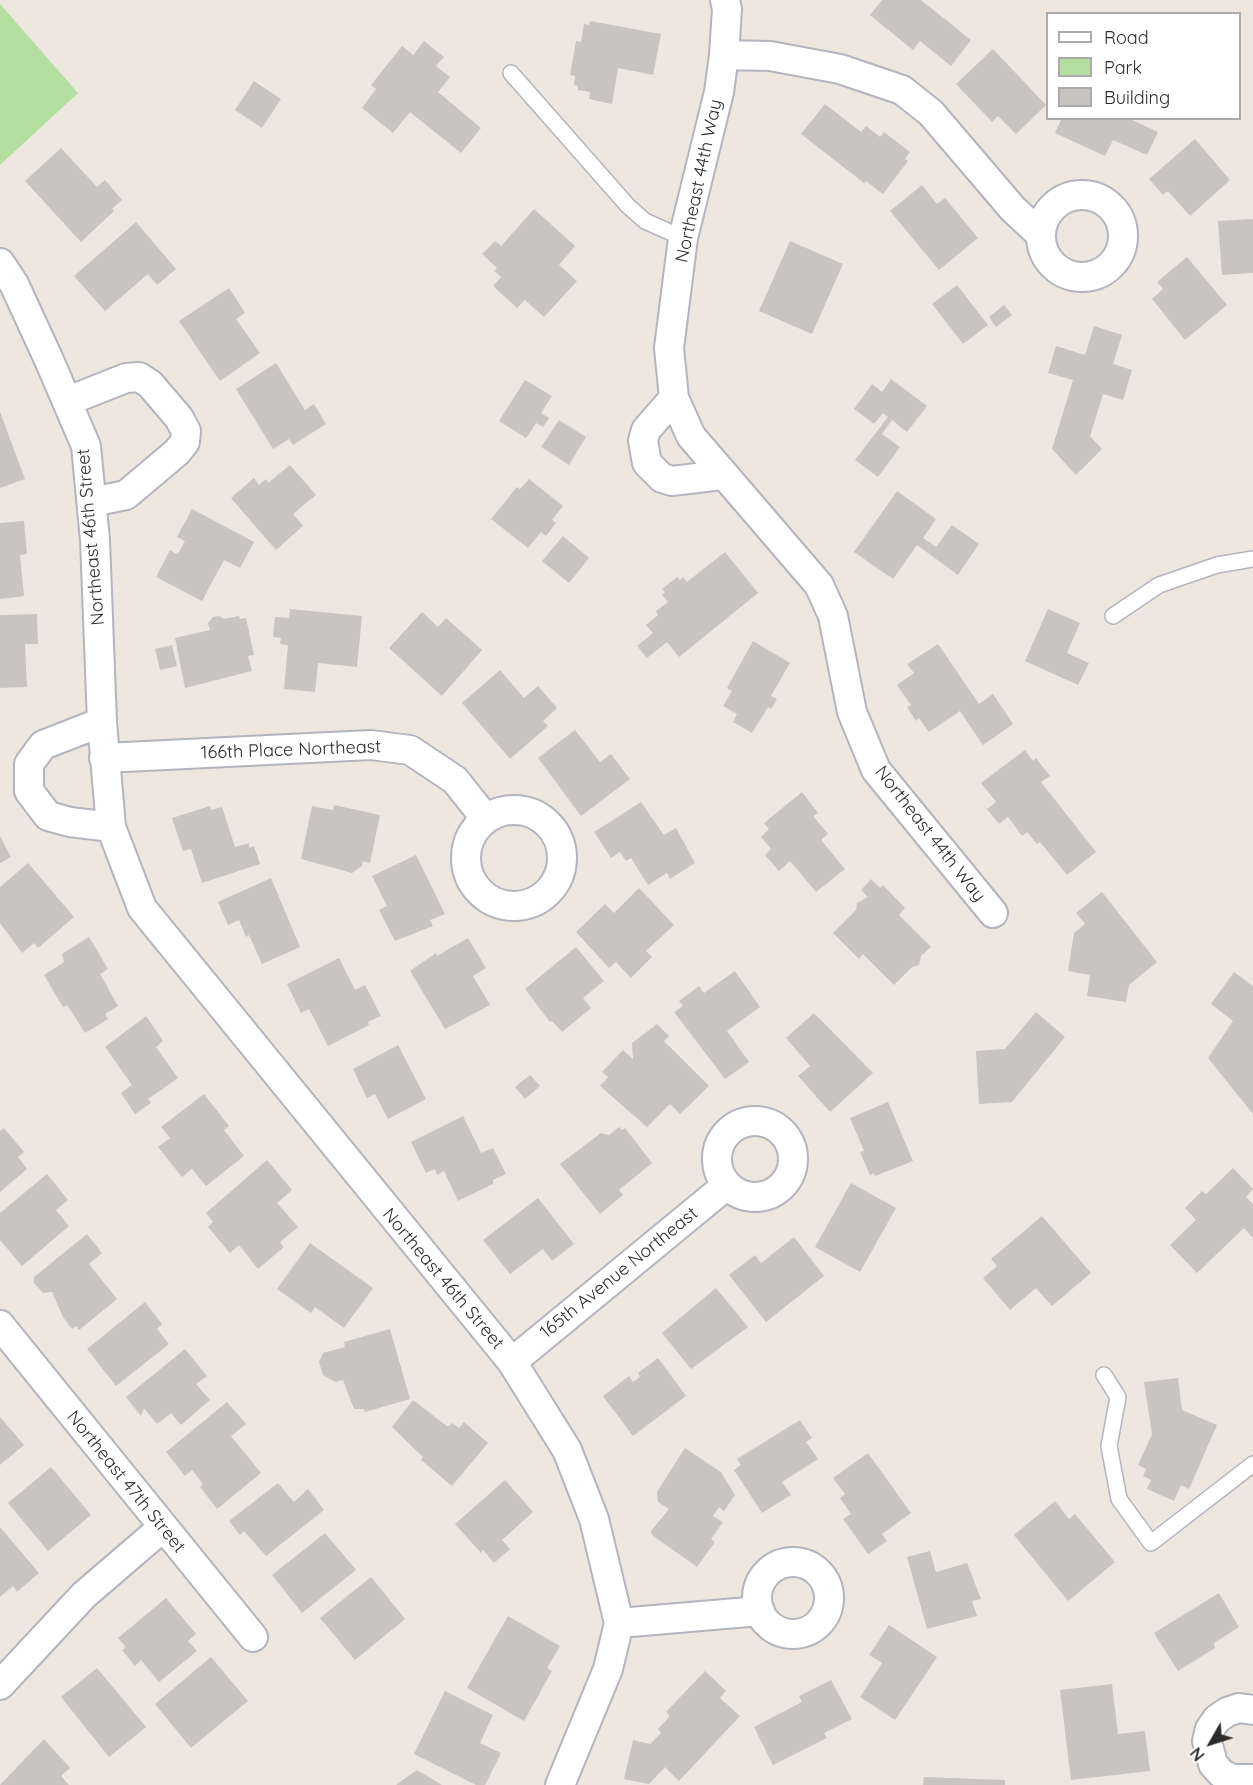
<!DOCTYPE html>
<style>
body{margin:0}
#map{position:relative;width:1253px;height:1785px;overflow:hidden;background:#ede7e0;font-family:Quicksand,sans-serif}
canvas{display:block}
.legend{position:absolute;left:1046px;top:12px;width:195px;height:108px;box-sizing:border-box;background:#fff;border:2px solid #ababab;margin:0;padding:8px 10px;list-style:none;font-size:18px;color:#2c2c2c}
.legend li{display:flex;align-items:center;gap:12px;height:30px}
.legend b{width:30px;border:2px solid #ababab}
.north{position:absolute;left:1181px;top:1713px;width:60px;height:60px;-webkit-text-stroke:4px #fff;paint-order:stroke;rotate:231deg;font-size:16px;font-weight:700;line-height:24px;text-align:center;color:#2c2c2c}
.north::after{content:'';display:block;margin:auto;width:21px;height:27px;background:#2c2c2c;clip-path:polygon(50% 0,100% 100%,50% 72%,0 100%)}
</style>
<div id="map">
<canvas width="1253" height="1785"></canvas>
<ul class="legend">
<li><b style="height:8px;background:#fff"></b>Road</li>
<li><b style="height:16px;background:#b4dfa1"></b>Park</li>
<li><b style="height:16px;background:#c8c4bf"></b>Building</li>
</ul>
<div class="north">N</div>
</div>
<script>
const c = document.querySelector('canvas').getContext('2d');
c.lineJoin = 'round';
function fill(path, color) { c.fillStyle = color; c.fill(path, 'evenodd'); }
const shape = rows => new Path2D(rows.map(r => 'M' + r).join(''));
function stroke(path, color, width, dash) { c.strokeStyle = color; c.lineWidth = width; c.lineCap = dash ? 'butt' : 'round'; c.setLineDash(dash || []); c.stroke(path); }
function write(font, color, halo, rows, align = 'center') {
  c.font = font + ' Quicksand,sans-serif'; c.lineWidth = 6; c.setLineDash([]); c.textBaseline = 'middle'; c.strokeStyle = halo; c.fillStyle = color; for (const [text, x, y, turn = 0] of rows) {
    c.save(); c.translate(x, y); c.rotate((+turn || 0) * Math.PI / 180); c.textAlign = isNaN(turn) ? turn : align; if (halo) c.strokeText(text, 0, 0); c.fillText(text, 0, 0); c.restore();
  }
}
fill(shape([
 [0,4,78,93,0,165]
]), '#b4dfa1');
fill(shape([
 [882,0,921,0,971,40,951,66,920,41,913,50,870,15],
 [590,21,661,34,653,75,618,68,612,104,589,99,590,92,578,90,578,86,574,85,575,76,570,75,576,41,581,42,584,24,589,25],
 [424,41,444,57,436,66,450,77,438,92,481,128,461,153,410,112,393,133,362,108,376,89,371,85,402,46,413,55],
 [993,49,1046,105,1016,134,998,116,992,122,956,84],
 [254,81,281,99,262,128,235,110],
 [825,104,861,132,866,126,880,137,884,132,910,152,905,159,908,161,883,194,866,181,864,183,801,134],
 [1062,118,1128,118,1158,132,1147,155,1113,140,1105,156,1055,133],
 [1195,139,1230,180,1190,216,1168,191,1163,195,1149,179],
 [61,148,97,187,105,180,122,200,112,209,114,211,81,242,25,181],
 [922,185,937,204,945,198,978,238,939,270,890,211],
 [534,209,575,246,559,265,577,281,544,317,525,300,517,308,493,286,501,277,494,271,497,268,482,254,495,241,501,246],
 [1253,219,1253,273,1222,275,1218,221],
 [136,222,176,269,157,285,148,274,105,311,74,276],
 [790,241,843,264,812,334,759,311],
 [1187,257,1227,305,1185,340,1152,299,1163,289,1157,282],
 [957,285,988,325,963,344,932,304],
 [229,288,245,313,236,319,260,353,220,381,179,321],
 [1004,305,1012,315,996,327,989,317],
 [1094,326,1122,335,1113,364,1132,370,1123,400,1103,394,1090,436,1102,449,1076,475,1052,449,1073,380,1048,373,1056,346,1085,355],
 [276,363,305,410,314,404,326,424,293,445,289,439,273,449,236,389],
 [891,379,927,406,907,432,892,420,882,434,900,447,878,477,855,460,888,417,883,413,874,424,854,409,872,384,882,392],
 [525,380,552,396,541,413,549,418,543,427,536,423,526,438,499,421],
 [0,412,25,479,0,488],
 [559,420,586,437,569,465,541,447],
 [290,465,316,495,293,514,303,526,276,550,231,498,254,478,259,485,266,479,268,483],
 [529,479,563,506,552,520,556,523,546,536,541,532,528,548,491,519,517,487,520,489],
 [897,491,936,519,923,538,936,547,952,525,979,544,958,575,917,545,893,579,854,552],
 [192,509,254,542,240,568,224,560,202,601,156,577,170,550,176,554,179,552,185,541,177,537],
 [24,521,27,554,20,555,24,596,0,599,0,523],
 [563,536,589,558,569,583,542,561],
 [725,552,758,593,679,657,667,642,647,658,637,646,653,633,646,625,658,615,656,611,668,602,662,595,665,592,662,589,677,577,680,580,683,577,687,582],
 [290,609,362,616,357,667,318,663,315,692,284,689,288,645,280,644,281,638,273,637,275,617,289,618],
 [1048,609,1080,623,1067,653,1089,663,1078,685,1025,661],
 [422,612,438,627,446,618,482,650,442,696,389,648],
 [37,614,38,644,25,644,27,687,0,688,0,615],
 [219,616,224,619,239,616,240,619,246,618,254,655,248,656,252,671,185,688,175,638,210,630,208,623,213,617],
 [753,641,790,663,771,696,777,699,771,709,768,707,752,733,733,722,737,714,723,706,732,691,727,688],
 [938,644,979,704,993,694,1013,724,983,745,960,711,929,732,919,718,916,721,907,707,911,705,897,685,914,673,907,664],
 [172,645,177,666,160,670,155,649],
 [500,670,524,698,538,686,557,708,543,721,548,726,510,759,462,703],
 [575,730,600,762,611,754,630,779,581,816,538,758],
 [1025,750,1033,761,1036,758,1050,776,1041,782,1096,852,1067,875,1040,842,1037,844,1027,832,1022,836,1008,817,999,824,987,809,996,802,981,783],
 [802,792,818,813,813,816,828,834,821,840,845,869,816,892,790,861,779,871,765,855,771,849,761,837,769,829,764,823],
 [641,802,664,835,676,828,695,863,670,879,667,873,648,885,631,858,626,861,620,852,611,858,594,832],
 [334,805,380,815,370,863,363,861,362,866,352,873,301,859,312,806,333,810],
 [210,806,211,810,222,807,235,847,249,843,249,848,254,846,260,864,202,883,191,849,183,851,172,818],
 [0,836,11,857,0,863],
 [416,855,445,914,430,920,433,926,395,941,379,910,387,906,372,876],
 [28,863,74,917,38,948,34,943,22,953,0,923,0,887],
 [271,878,300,947,262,964,249,935,246,937,239,920,228,925,218,902],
 [871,879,880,888,883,885,905,908,899,915,931,947,921,956,919,965,912,967,894,985,863,954,859,959,833,933,856,910,857,903,868,897,861,890],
 [639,888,674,925,646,951,652,957,631,978,616,962,609,968,576,932,605,904,614,913],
 [1102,892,1157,962,1129,985,1126,1002,1087,996,1090,975,1068,971,1074,933,1085,924,1076,913],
 [89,937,108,969,100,974,118,1006,105,1014,108,1019,85,1033,67,1005,63,1007,44,975,64,962,62,954],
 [468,938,486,968,473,976,490,1005,445,1029,410,971,436,953,437,956],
 [576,947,604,981,583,998,591,1008,562,1032,552,1021,550,1022,525,989],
 [339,958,355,990,365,985,381,1016,368,1022,369,1025,328,1046,309,1009,301,1013,287,984],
 [735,971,760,1007,727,1031,749,1062,725,1079,674,1012,683,1006,679,1001,699,986,704,993],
 [1234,972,1253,986,1253,1114,1208,1058,1233,1021,1211,1004],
 [1036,1012,1065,1037,1012,1102,979,1104,976,1051,1005,1049],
 [814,1013,873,1073,830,1112,798,1076,810,1066,786,1038],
 [146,1016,163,1041,156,1047,178,1078,148,1099,151,1103,135,1114,121,1093,132,1085,105,1047],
 [657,1024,669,1036,664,1041,709,1086,680,1114,670,1104,647,1127,600,1086,608,1077,602,1072,623,1050,633,1059,632,1043],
 [398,1045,426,1099,388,1119,375,1094,367,1098,353,1069],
 [530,1075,540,1086,525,1099,515,1087],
 [204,1094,229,1126,224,1130,244,1156,206,1186,192,1169,182,1177,158,1147,170,1138,161,1127],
 [888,1102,913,1161,875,1176,874,1173,870,1175,860,1152,864,1151,850,1118],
 [463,1116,481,1153,493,1148,506,1174,493,1180,493,1184,458,1201,444,1171,437,1175,435,1169,426,1173,411,1142],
 [619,1127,622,1130,625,1128,652,1163,619,1190,623,1195,600,1214,560,1164,601,1133,609,1135],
 [4,1128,24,1152,18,1157,27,1169,0,1192,0,1131],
 [267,1160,292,1190,277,1203,298,1227,280,1242,284,1247,258,1269,239,1245,230,1253,208,1227,213,1222,206,1213],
 [1233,1168,1253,1189,1246,1197,1253,1204,1253,1238,1244,1228,1197,1273,1170,1245,1196,1220,1185,1208,1202,1191,1206,1194],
 [47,1174,68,1200,56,1210,69,1226,22,1266,0,1240,0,1213],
 [851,1183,896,1208,860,1272,815,1247],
 [538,1198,574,1244,552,1261,543,1249,510,1274,483,1240],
 [1042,1216,1091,1273,1052,1306,1036,1288,1010,1310,983,1278,997,1266,991,1259],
 [87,1234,102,1253,89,1264,117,1299,79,1330,76,1326,72,1329,63,1317,52,1292,43,1293,34,1283,34,1277],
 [794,1237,824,1276,766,1322,729,1275,755,1255,761,1263],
 [310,1243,373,1288,344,1328,315,1307,311,1313,277,1289],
 [716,1288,748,1327,691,1369,662,1333],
 [145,1302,162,1324,157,1329,169,1344,116,1386,87,1349],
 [390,1329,410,1399,365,1412,364,1409,354,1409,343,1380,335,1382,323,1375,319,1362,323,1353,345,1347,344,1342],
 [185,1349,207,1376,196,1384,210,1400,181,1425,171,1413,157,1424,144,1408,141,1416,126,1397],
 [658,1358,686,1396,633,1436,603,1396,629,1376,633,1382,640,1377,638,1373],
 [1178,1378,1182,1410,1217,1425,1189,1489,1181,1485,1174,1501,1147,1489,1151,1480,1143,1476,1146,1469,1138,1465,1152,1434,1144,1382],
 [413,1400,448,1427,452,1423,459,1428,464,1422,488,1443,452,1486,421,1460,423,1457,392,1427],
 [227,1402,246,1424,231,1436,261,1473,217,1509,200,1487,203,1484,192,1470,185,1476,166,1452],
 [0,1417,24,1445,0,1465],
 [800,1420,812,1438,806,1442,818,1459,782,1482,791,1495,762,1513,734,1470,741,1465,737,1459],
 [685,1448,721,1472,735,1495,724,1511,719,1507,713,1516,723,1522,711,1539,715,1542,697,1567,652,1535,651,1531,669,1509,658,1502,657,1492],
 [868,1453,911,1513,882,1534,887,1541,868,1554,843,1519,851,1514,840,1498,845,1494,833,1478],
 [51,1467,91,1515,48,1551,8,1503],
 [505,1480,533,1512,502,1540,510,1549,494,1563,483,1550,481,1553,455,1524],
 [278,1483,294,1502,308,1489,324,1510,266,1556,244,1531,240,1535,229,1521],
 [1055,1501,1069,1519,1075,1514,1115,1562,1068,1601,1014,1535],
 [0,1527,39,1573,17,1592,13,1586,0,1597],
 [325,1533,356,1570,302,1613,272,1575],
 [930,1551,936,1572,967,1563,981,1599,972,1601,977,1616,927,1629,907,1557],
 [371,1577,405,1619,355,1660,320,1618],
 [1219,1593,1239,1627,1214,1643,1215,1648,1178,1671,1154,1633],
 [166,1598,196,1634,188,1641,197,1651,159,1682,141,1660,135,1666,122,1650,126,1647,118,1638],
 [508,1616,560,1646,547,1668,552,1671,524,1721,467,1688],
 [889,1625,937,1657,895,1720,860,1697,882,1663,869,1655],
 [211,1657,248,1701,191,1748,155,1704],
 [97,1668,146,1727,109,1757,61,1697],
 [705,1671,726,1691,720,1698,740,1716,679,1781,665,1767,649,1784,624,1779,633,1740,650,1744,661,1733,658,1729,670,1716,666,1712],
 [831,1680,852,1719,824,1733,827,1738,773,1765,754,1727,802,1702,799,1696],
 [1112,1684,1118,1734,1145,1731,1150,1771,1071,1780,1060,1690],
 [445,1691,493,1715,480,1743,501,1753,485,1785,476,1785,414,1754],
 [44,1739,70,1768,61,1776,69,1785,0,1785],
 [417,1770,442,1785,396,1785],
 [924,1777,1005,1780,1005,1785,923,1785]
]), '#c8c4bf');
const lane = shape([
 [511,73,628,206,645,221,683,238],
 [1113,616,1159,585,1217,565,1253,559],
 [1104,1375,1118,1397,1109,1446,1119,1499,1151,1543,1253,1464]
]);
const street = shape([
 [725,0,727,9,724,55,719,92,683,238,669,348,674,398,691,436,819,585,833,616,852,712,876,770,993,913],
 [724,55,770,56,840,69,902,90,931,113,1013,209,1041,235],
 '1041 236a41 41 0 1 1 82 0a41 41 0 1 1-82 0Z',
 [0,263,14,284,49,360,86,446,95,540,102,722,111,827,142,908,512,1362,567,1450,594,1519,619,1623,608,1669,560,1785],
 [674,398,646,430,643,441,647,463,662,478,672,481,722,475],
 [68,401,126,378,139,377,150,384,179,418,186,431,185,442,177,452,126,495,92,502],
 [102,722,43,745,29,764,29,791,48,816,70,822,111,827],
 [104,758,371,745,410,750,455,780,486,819],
 '466 858a48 48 0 1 1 96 0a48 48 0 1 1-96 0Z',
 '717 1159a38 38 0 1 1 76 0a38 38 0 1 1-76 0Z',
 [0,1325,253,1637],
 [512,1362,727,1185],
 '757 1598a36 36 0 1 1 72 0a36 36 0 1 1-72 0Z',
 [619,1623,760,1611],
 [0,1685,84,1595,162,1528],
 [1253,1710,1239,1708,1227,1712,1217,1719,1210,1729,1207,1741,1213,1764,1221,1773,1232,1779,1253,1779]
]);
stroke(lane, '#b3b5be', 18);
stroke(street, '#b3b5be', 32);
stroke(lane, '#fff', 15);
stroke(street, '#fff', 28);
write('18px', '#2c2c2c', '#fff', [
 ["Northeast 44th Way",699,181,-78],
 ["Northeast 46th Street",91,537,-95],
 ["166th Place Northeast",291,750,-2],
 ["Northeast 44th Way",930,834,52],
 ["165th Avenue Northeast",619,1273,-39],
 ["Northeast 46th Street",443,1279,50],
 ["Northeast 47th Street",126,1482,51]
]);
</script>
